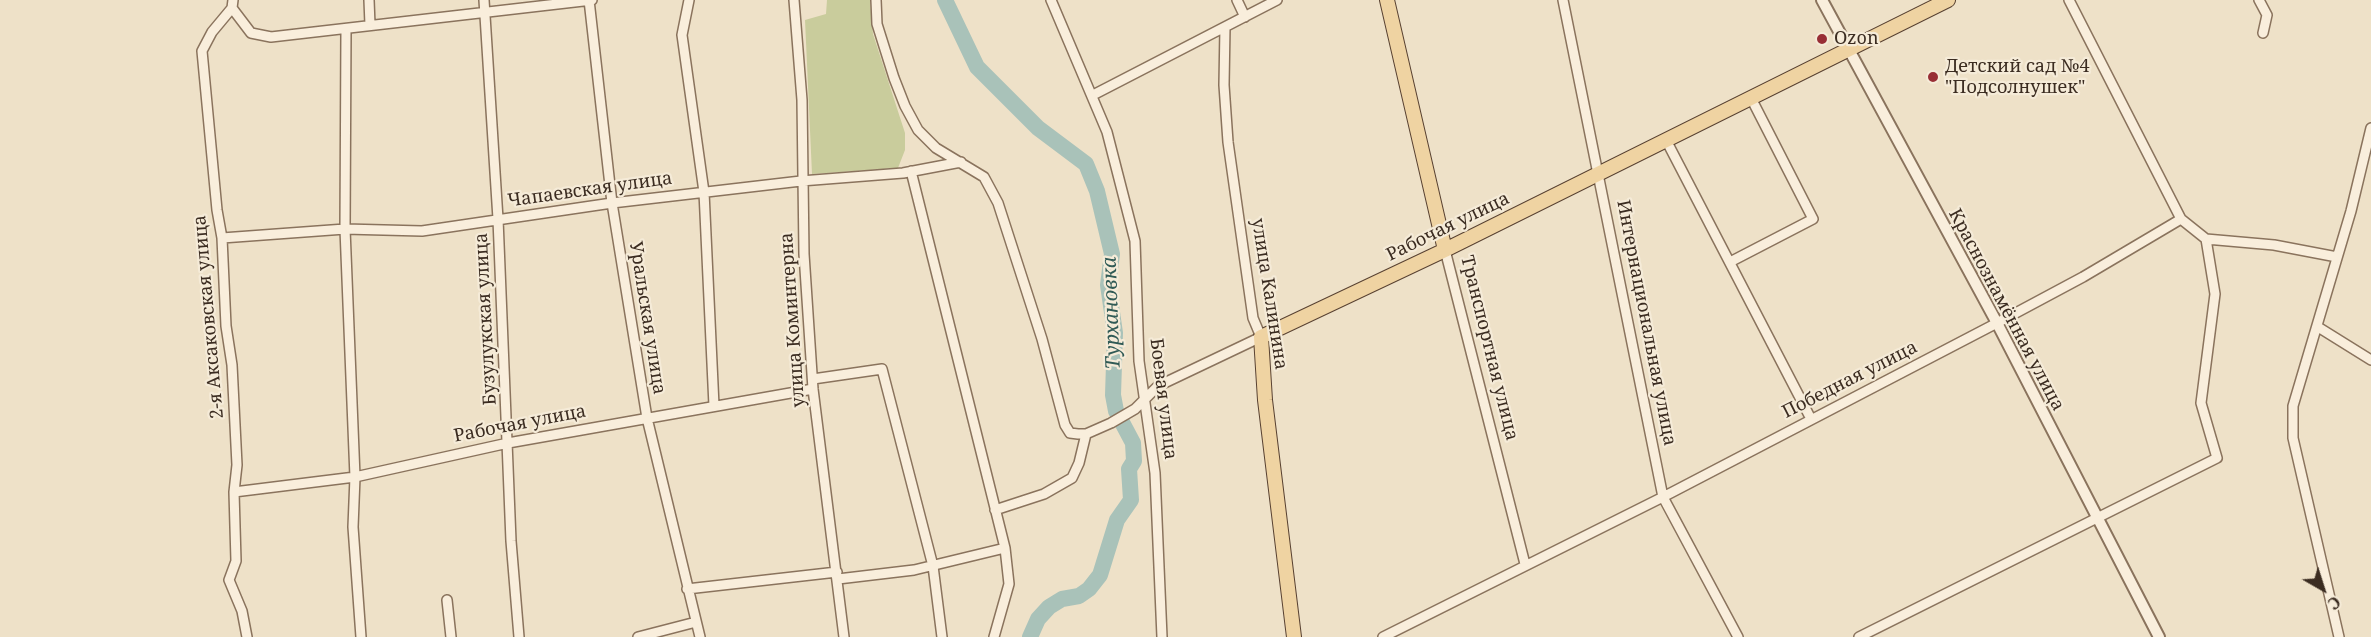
<!DOCTYPE html>
<meta charset="utf-8">
<style>
body{margin:0}
#map{position:relative;width:2371px;height:637px;overflow:hidden;background:#eee1c8;font-family:"Noto Serif",serif}
canvas{display:block}
.north{position:absolute;left:2293px;top:559px;width:60px;height:60px;-webkit-text-stroke:4px #f5ebd8;paint-order:stroke;rotate:141deg;font-size:16px;font-weight:700;line-height:24px;text-align:center;color:#3b2c21}
.north::after{content:'';display:block;margin:auto;width:21px;height:27px;background:#3b2c21;clip-path:polygon(50% 0,100% 100%,50% 72%,0 100%)}
</style>
<div id="map">
<canvas width="2371" height="637"></canvas>
<div class="north">С</div>
</div>
<script>
const c = document.querySelector('canvas').getContext('2d');
c.lineJoin = 'round';
function fill(path, color) { c.fillStyle = color; c.fill(path, 'evenodd'); }
const shape = rows => new Path2D(rows.map(r => 'M' + r).join(''));
function stroke(path, color, width, dash) { c.strokeStyle = color; c.lineWidth = width; c.lineCap = dash ? 'butt' : 'round'; c.setLineDash(dash || []); c.stroke(path); }
function write(font, color, halo, rows, align = 'center') {
  c.font = font + ' "Noto Serif",serif'; c.lineWidth = 4.5; c.setLineDash([]); c.textBaseline = 'middle'; c.strokeStyle = halo; c.fillStyle = color; for (const [text, x, y, turn = 0] of rows) {
    c.save(); c.translate(x, y); c.rotate((+turn || 0) * Math.PI / 180); c.textAlign = isNaN(turn) ? turn : align; if (halo) c.strokeText(text, 0, 0); c.fillText(text, 0, 0); c.restore();
  }
}
fill(shape([
 [827,0,870,0,873,34,905,133,905,150,898,168,812,174,805,20,826,14]
]), '#c9cc9c');
stroke(shape([
 [945,0,977,67,1038,128,1086,164,1097,191,1112,254,1108,285,1115,333,1113,395,1116,411,1133,443,1134,461,1129,469,1131,500,1117,520,1100,575,1089,589,1079,596,1062,599,1049,607,1038,619,1030,637]
]), '#a9c2b9', 16);
const minor = shape([
 [233,0,232,8,212,32,202,51,217,210,222,238,226,326,232,365,237,465,234,492,236,561,229,580,242,611,247,637],
 [369,0,370,25],
 [484,0,498,219,511,541,519,637],
 [589,0,612,203,647,418,700,637],
 [689,0,682,35,704,192,714,406],
 [794,0,802,100,804,254,813,389,844,637],
 [876,0,877,24,894,78,905,106,918,130,936,148,984,177,998,203,1042,339,1065,425,1070,433,1078,434,1086,434,1111,423,1135,409,1158,386,1261,337,1253,318,1228,142,1224,85,1225,27],
 [1051,0,1107,132,1135,241,1139,361,1155,473,1162,637],
 [1237,0,1245,17],
 [1563,0,1663,497,1738,637],
 [2069,0,2181,219,2206,239,2274,245,2337,257],
 [2259,0,2267,15,2263,33],
 [232,8,251,33,271,37,592,0],
 [346,29,345,229,355,477,353,527,361,637],
 [1093,95,1277,0],
 [1666,140,1811,419],
 [911,171,1005,548,1009,584,994,637],
 [222,238,345,229,422,231,612,203,801,181,903,173,961,162],
 [1445,250,1525,564],
 [1730,262,1813,219,1751,98],
 [2318,327,2371,360],
 [813,379,882,369,933,566,942,637],
 [234,492,355,477,508,443,813,389],
 [995,510,1044,494,1072,478,1079,463,1086,434],
 [838,579,914,570,1005,548],
 [687,589,837,572],
 [447,600,451,637],
 [638,637,696,622],
 [1383,637,1663,497,1997,323,2083,277,2181,219],
 [1859,637,2217,458,2201,403,2215,294,2206,239],
 [2339,637,2293,438,2293,406,2351,211,2371,128]
]);
const tertiary = shape([
 [1822,0,1997,323,2159,637]
]);
const primary = shape([
 [1387,0,1445,250],
 [1294,637,1265,400,1261,337,1445,250,1948,0]
]);
stroke(minor, '#8a735d', 12);
stroke(tertiary, '#8a735d', 14);
stroke(primary, '#584131', 16);
stroke(minor, '#f9eedc', 9);
stroke(tertiary, '#f9eedc', 10);
stroke(primary, '#efd3a2', 14);
for (const [x, y, r, color] of [
 [1822,39,6,"#982e35"],
 [1933,77,6,"#982e35"]
]) { const dot = new Path2D(); dot.arc(x, y, r, 0, 2 * Math.PI); c.fillStyle = color; c.fill(dot); stroke(dot, '#f5ebd8', 2); }
write('18px', '#3b2c21', '#f5ebd8', [
 ["Ozon",1834,39],
 ["Детский сад №4",1945,67],
 ["\"Подсолнушек\"",1945,88]
], 'left');
write('18px', '#3b2c21', '#f5ebd8', [
 ["Чапаевская улица",590,190,-8],
 ["Рабочая улица",1448,227,-26],
 ["улица Калинина",1269,294,81],
 ["Краснознамённая улица",2006,310,62],
 ["2-я Аксаковская улица",209,317,-95],
 ["Уральская улица",647,318,81],
 ["Бузулукская улица",486,319,-93],
 ["улица Коминтерна",793,320,-94],
 ["Интернациональная улица",1646,323,79],
 ["Транспортная улица",1489,348,76],
 ["Победная улица",1850,380,-27],
 ["Боевая улица",1163,399,83],
 ["Рабочая улица",520,424,-11]
]);
write('italic 20px', '#305a55', '#f5ebd8', [
 ["Турхановка",1112,313,-92]
]);
</script>
